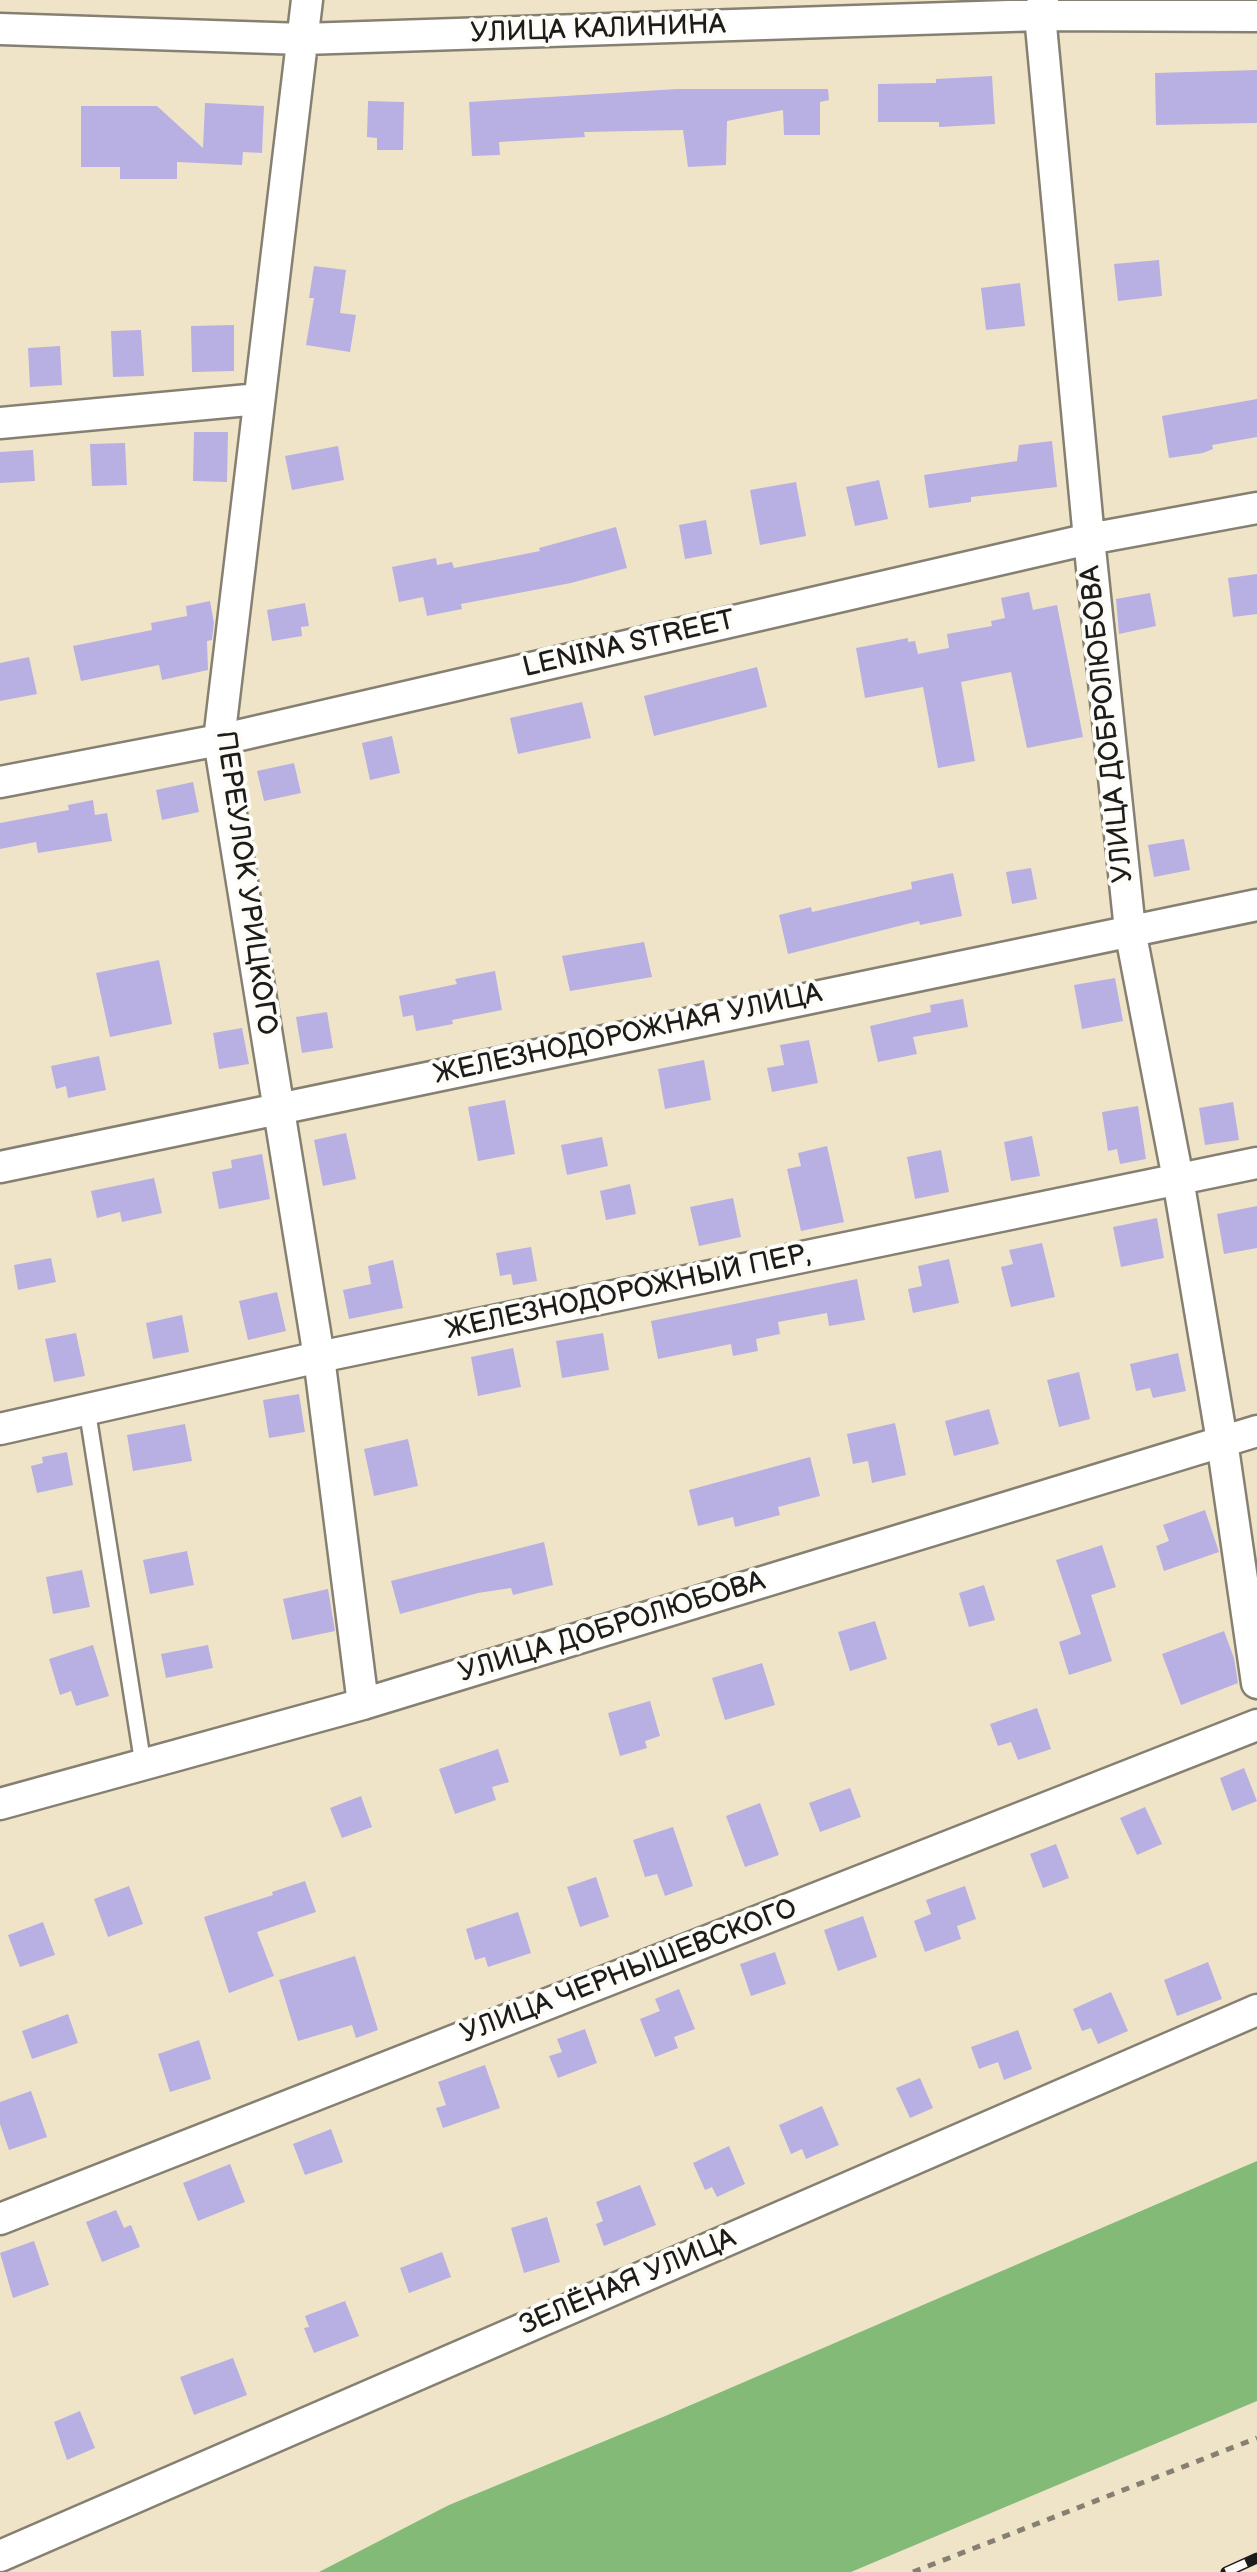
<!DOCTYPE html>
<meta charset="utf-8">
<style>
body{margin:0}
canvas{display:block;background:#efe4c7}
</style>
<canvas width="1257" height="2572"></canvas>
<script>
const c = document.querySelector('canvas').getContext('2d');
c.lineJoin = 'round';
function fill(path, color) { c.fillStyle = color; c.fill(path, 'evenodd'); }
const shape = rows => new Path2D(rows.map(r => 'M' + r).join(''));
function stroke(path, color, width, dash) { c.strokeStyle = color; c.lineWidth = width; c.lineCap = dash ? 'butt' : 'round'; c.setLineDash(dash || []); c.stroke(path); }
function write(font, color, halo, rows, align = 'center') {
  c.font = font + ' "Balsamiq Sans",sans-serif'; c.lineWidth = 8; c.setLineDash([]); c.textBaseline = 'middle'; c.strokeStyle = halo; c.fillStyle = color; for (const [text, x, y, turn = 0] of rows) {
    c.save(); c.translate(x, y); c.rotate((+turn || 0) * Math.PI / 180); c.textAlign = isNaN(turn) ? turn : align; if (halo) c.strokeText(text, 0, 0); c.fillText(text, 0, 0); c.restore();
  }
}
fill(shape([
 [1257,2161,1257,2401,851,2572,319,2572,449,2505,663,2417]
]), '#83ba77');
fill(shape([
 [1257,70,1257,123,1156,125,1155,73],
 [992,76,995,124,939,127,939,122,878,122,878,84,936,83,936,79],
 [677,89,828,89,829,100,820,102,820,135,784,135,783,110,727,121,726,165,688,167,683,130,584,132,585,137,499,142,500,155,472,156,469,102],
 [368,101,404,102,403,150,377,150,377,138,367,137],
 [205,103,264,106,262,153,243,152,242,165,177,162,177,179,120,179,120,167,81,167,81,106,157,106,203,148],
 [1159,260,1162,296,1118,301,1114,264],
 [314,266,346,270,340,313,356,315,350,352,306,345,314,298,309,298],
 [1020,283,1025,326,986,330,981,288],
 [234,325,234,371,192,372,191,326],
 [141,330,144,376,113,377,111,331],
 [60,346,62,385,30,387,28,348],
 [1257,399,1257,437,1212,445,1213,449,1203,453,1169,458,1162,416],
 [194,432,228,432,227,482,193,481],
 [1052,441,1057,487,971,497,971,502,929,508,924,475,1017,461,1019,445],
 [125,443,127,485,92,486,90,444],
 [338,446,344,480,292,490,285,456],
 [33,450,35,481,0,483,0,452],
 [879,480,888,519,855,526,846,487],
 [796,482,806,536,760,545,750,490],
 [706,520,712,554,685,559,679,525],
 [616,527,627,568,571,583,461,604,462,609,427,616,423,597,399,602,392,567,436,558,437,565,452,562,454,568,540,551,539,548],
 [1257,574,1257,614,1233,617,1228,578],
 [1029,592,1033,610,1057,605,1083,737,1027,748,1011,672,961,682,975,761,938,768,923,687,865,698,856,648,908,638,908,642,915,641,918,654,949,648,947,634,992,626,991,621,1005,618,1001,598],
 [1150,593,1156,626,1119,634,1116,599],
 [210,601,214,623,212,640,207,641,208,670,162,680,159,665,81,681,73,646,152,630,151,623,187,616,186,606],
 [305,603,309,626,301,627,302,636,272,641,267,610],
 [29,657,37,694,0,701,0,663],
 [757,667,767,707,654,736,644,696],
 [582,702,591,738,518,754,510,718],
 [392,736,400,773,370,780,362,743],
 [294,763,301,793,264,801,257,771],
 [193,782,199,812,162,820,156,790],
 [93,800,95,815,107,813,112,841,38,853,36,842,0,849,0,823,69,810,68,805],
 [1184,839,1190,870,1154,877,1148,845],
 [1031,868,1037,899,1012,904,1006,872],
 [953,873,962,916,920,925,919,921,788,954,779,915,811,907,812,912,912,889,911,882],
 [644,942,652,977,570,991,562,956],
 [159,960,172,1024,110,1037,96,973],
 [495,971,502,1010,452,1020,453,1024,416,1031,413,1015,403,1017,399,996,457,984,455,979],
 [1115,978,1123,1021,1082,1029,1074,985],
 [963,999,968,1027,913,1037,917,1054,878,1062,870,1026,931,1012,930,1005],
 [327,1012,333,1048,302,1053,296,1017],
 [242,1028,249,1064,219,1069,213,1033],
 [809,1040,818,1083,772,1092,767,1068,784,1065,780,1045],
 [99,1056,106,1090,68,1098,66,1086,56,1089,51,1066],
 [704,1060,711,1100,665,1109,658,1069],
 [505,1100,515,1154,478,1161,468,1107],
 [1233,1102,1239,1140,1205,1145,1199,1108],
 [1138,1106,1146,1159,1120,1164,1117,1149,1108,1151,1102,1112],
 [346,1133,356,1179,323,1186,314,1140],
 [1032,1136,1040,1176,1011,1181,1004,1142],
 [602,1137,608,1166,567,1175,561,1145],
 [827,1146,844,1222,801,1231,787,1169,801,1166,798,1153],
 [941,1150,949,1192,915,1199,907,1157],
 [262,1154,270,1199,219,1209,212,1172,232,1168,231,1160],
 [154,1178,162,1213,122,1222,120,1212,97,1218,91,1191],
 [630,1184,636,1214,606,1220,600,1191],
 [733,1198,741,1237,699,1246,690,1207],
 [1257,1206,1257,1248,1224,1254,1217,1214],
 [1157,1218,1164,1258,1121,1267,1113,1227],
 [1042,1243,1055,1297,1011,1307,1001,1267,1013,1264,1009,1250],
 [531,1247,537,1281,513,1285,511,1274,500,1276,496,1253],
 [51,1258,56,1282,18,1290,14,1265],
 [949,1259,959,1303,913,1313,908,1289,922,1286,918,1266],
 [393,1260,403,1308,349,1319,343,1290,371,1284,368,1266],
 [857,1279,865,1320,829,1326,827,1313,778,1322,780,1334,756,1339,758,1351,733,1356,731,1344,658,1359,651,1321],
 [277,1292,286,1331,248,1340,239,1301],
 [182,1315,189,1352,153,1359,146,1323],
 [76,1333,85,1376,54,1382,45,1339],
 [603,1333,609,1370,562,1378,556,1341],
 [513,1348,521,1387,478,1396,471,1357],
 [1178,1353,1186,1391,1153,1398,1150,1388,1136,1391,1130,1364],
 [1079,1372,1090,1419,1059,1427,1047,1380],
 [299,1394,305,1432,269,1438,263,1400],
 [989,1409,999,1444,954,1456,945,1421],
 [895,1423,906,1475,872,1483,868,1461,853,1464,847,1434],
 [185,1424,192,1461,133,1471,127,1435],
 [408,1439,418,1486,374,1496,364,1449],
 [67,1452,73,1485,37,1493,31,1466,43,1463,42,1457],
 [810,1457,820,1496,778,1507,780,1515,735,1527,733,1517,698,1526,689,1490],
 [1205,1510,1219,1552,1164,1571,1156,1546,1169,1541,1163,1525],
 [544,1542,553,1585,513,1595,511,1588,478,1593,400,1614,391,1581],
 [1102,1545,1116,1587,1091,1595,1112,1661,1069,1675,1059,1642,1081,1634,1056,1560],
 [187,1551,194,1585,150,1594,143,1560],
 [82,1570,90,1607,53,1614,46,1577],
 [984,1585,995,1620,969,1627,959,1593],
 [328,1589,335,1631,292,1640,283,1599],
 [875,1621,887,1659,850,1671,838,1632],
 [1224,1631,1234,1658,1238,1683,1181,1705,1162,1654],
 [93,1645,109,1696,76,1706,71,1691,60,1695,49,1659],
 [208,1645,213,1668,166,1678,161,1654],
 [762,1663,775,1705,725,1720,712,1678],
 [650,1701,660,1736,645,1741,647,1748,620,1756,608,1713],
 [1037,1708,1051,1749,1018,1760,1011,1742,998,1746,990,1724],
 [498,1749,509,1782,492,1787,496,1800,455,1814,439,1769],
 [1244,1768,1257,1801,1232,1811,1220,1778],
 [850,1788,861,1817,820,1832,809,1803],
 [361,1796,372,1827,342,1838,330,1808],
 [760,1803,779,1855,745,1867,726,1816],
 [1145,1807,1162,1844,1137,1855,1120,1818],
 [673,1827,693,1886,665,1896,657,1874,645,1877,633,1840],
 [1056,1844,1069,1878,1043,1888,1030,1854],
 [596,1877,609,1917,580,1927,567,1887],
 [305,1881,316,1912,257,1932,274,1976,229,1993,204,1917,273,1895,272,1892],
 [129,1886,143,1924,108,1937,94,1899],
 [965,1886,976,1919,957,1926,961,1939,925,1952,914,1921,931,1914,926,1900],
 [518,1912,531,1953,488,1967,485,1957,475,1960,466,1929],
 [863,1916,877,1957,838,1971,824,1930],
 [43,1922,55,1955,20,1967,8,1935],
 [775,1952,786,1984,751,1996,740,1964],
 [355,1956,378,2030,356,2038,352,2025,298,2041,279,1980],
 [1208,1962,1222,1999,1177,2016,1164,1980],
 [679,1989,695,2029,674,2037,678,2048,655,2057,640,2019,660,2011,655,1999],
 [1111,1992,1128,2031,1098,2044,1091,2028,1082,2031,1073,2009],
 [68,2014,78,2043,32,2059,22,2031],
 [585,2029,597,2063,558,2078,549,2056,562,2052,557,2039],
 [1018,2030,1032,2069,1004,2080,998,2062,979,2069,971,2047],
 [199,2040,211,2079,170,2092,158,2054],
 [485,2065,500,2108,443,2128,436,2108,446,2105,438,2082],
 [920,2078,933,2108,910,2118,896,2088],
 [31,2091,47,2137,9,2150,0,2124,0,2102],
 [822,2106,839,2145,806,2159,802,2149,791,2154,779,2125],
 [331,2129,343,2162,305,2175,293,2144],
 [729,2146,745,2184,717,2197,712,2187,705,2190,693,2163],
 [230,2164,245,2202,198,2221,183,2183],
 [640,2185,656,2225,604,2246,596,2224,603,2221,596,2202],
 [116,2210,124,2228,131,2225,140,2247,102,2262,86,2222],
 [547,2217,560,2262,524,2273,511,2228],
 [34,2241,49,2285,13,2298,0,2253],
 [442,2252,451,2277,409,2293,400,2268],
 [345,2301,359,2336,314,2353,304,2328,309,2327,305,2316],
 [233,2358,247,2395,194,2415,180,2377],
 [80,2411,95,2448,67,2460,54,2422]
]), '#b8b0e3');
const service = shape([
 [87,1409,143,1764]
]);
const minor = shape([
 [307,0,219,740,319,1357,363,1704],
 [1043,0,1040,15,1089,539,1130,930,1178,1179,1222,1441,1257,1683],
 [0,29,303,39,1040,15,1257,16],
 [0,423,259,399],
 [0,782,219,740,1089,539,1257,508],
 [0,1167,1257,905],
 [0,1429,319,1357,1257,1163],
 [0,1804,363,1704,1257,1431],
 [0,2219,1257,1725],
 [0,2556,1257,2010]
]);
stroke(service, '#868072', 20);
stroke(minor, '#868072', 35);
stroke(shape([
 [913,2572,1257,2438]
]), '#868072', 5, [8, 8]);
stroke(service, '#fff', 15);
stroke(minor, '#fff', 30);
const rail = shape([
 [1226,2572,1257,2558]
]);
stroke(rail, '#1c1c1c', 11);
stroke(rail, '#fdfcf7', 8, [22]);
write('28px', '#1c1c1c', '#fdfcf7', [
 ["УЛИЦА КАЛИНИНА",598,30,-2],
 ["LENINA STREET",629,645,-13],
 ["УЛИЦА ДОБРОЛЮБОВА",1108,724,-96],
 ["ПЕРЕУЛОК УРИЦКОГО",245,883,82],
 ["ЖЕЛЕЗНОДОРОЖНАЯ УЛИЦА",628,1035,-12],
 ["ЖЕЛЕЗНОДОРОЖНЫЙ ПЕР,",628,1293,-12],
 ["УЛИЦА ДОБРОЛЮБОВА",612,1628,-17],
 ["УЛИЦА ЧЕРНЫШЕВСКОГО",629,1972,-21],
 ["ЗЕЛЁНАЯ УЛИЦА",628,2283,-23]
]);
</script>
